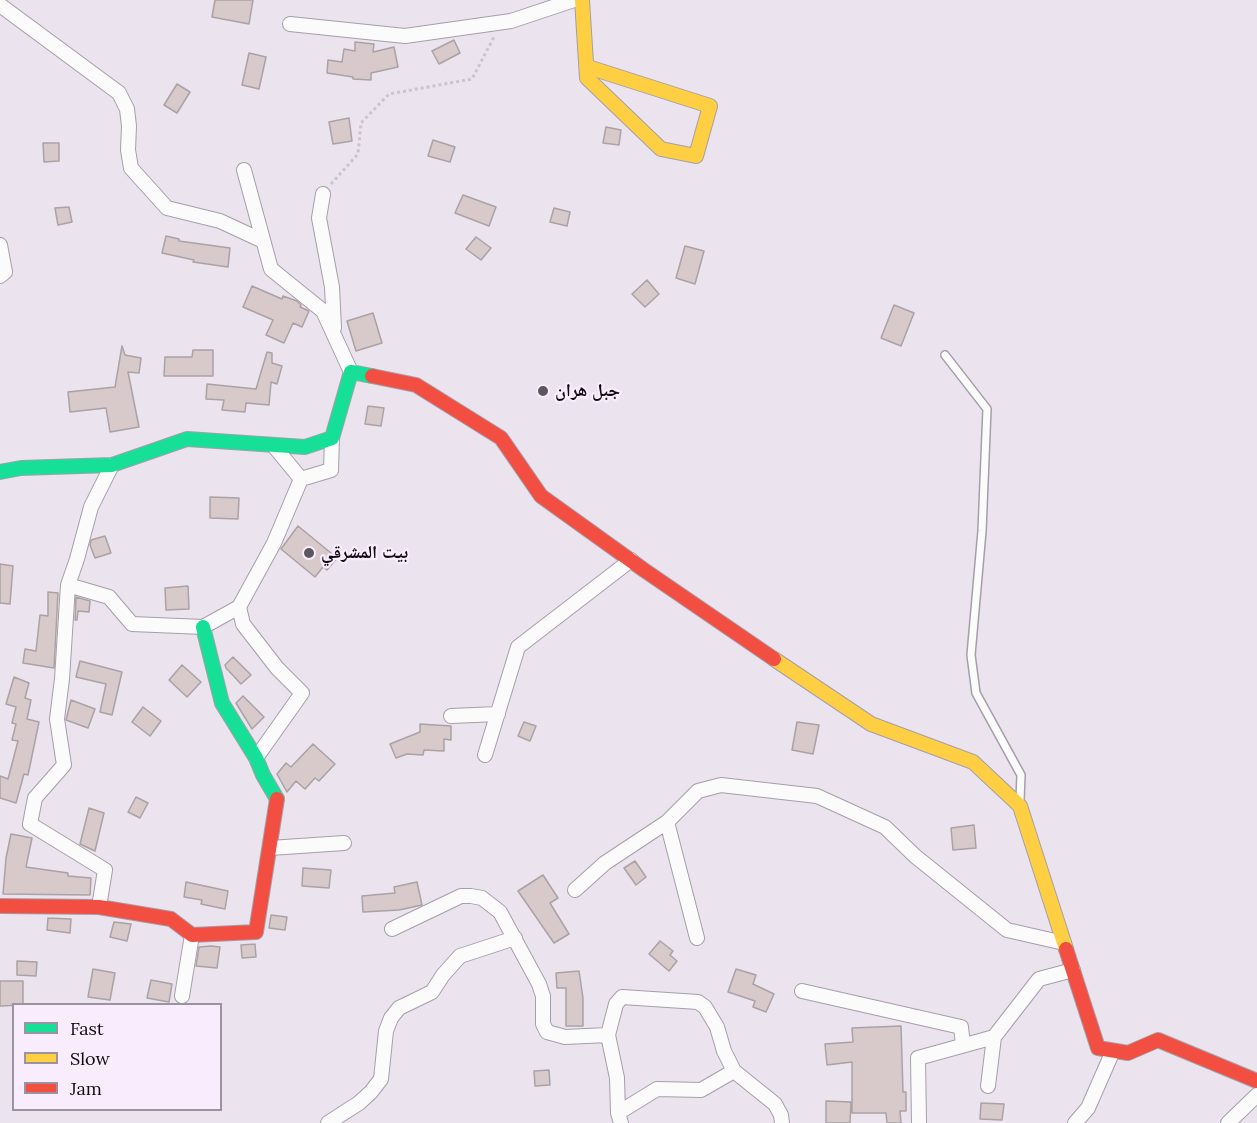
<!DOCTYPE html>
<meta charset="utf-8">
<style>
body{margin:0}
#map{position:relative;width:1257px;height:1123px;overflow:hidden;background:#ebe3ee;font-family:Lora,serif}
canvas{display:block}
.legend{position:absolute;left:12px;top:1003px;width:210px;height:108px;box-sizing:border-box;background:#f9edfd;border:2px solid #9b939f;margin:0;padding:8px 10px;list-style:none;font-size:18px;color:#0f0b11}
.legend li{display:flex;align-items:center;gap:12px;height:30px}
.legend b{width:30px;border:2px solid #9b939f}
</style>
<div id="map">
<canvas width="1257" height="1123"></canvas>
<ul class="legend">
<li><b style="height:8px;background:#16e098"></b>Fast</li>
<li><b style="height:8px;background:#ffcf43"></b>Slow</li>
<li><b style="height:8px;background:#f24e42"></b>Jam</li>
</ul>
</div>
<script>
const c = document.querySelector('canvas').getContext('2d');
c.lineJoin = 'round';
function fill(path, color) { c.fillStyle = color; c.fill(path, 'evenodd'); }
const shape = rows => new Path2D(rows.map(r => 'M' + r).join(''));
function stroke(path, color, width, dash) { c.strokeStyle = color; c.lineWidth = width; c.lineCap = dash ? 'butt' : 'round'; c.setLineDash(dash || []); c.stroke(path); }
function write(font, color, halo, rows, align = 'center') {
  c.font = font + ' Lora,"Noto Naskh Arabic",serif'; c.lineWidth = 4.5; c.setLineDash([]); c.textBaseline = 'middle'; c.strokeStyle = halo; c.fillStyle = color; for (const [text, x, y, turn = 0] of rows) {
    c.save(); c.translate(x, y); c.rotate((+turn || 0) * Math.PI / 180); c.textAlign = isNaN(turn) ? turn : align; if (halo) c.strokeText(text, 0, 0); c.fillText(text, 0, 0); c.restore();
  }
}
const building = shape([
 [215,0,253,0,249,24,212,17,215,0],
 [454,40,460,53,439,64,432,51,454,40],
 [355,42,374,44,373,52,394,47,398,67,371,73,371,80,353,79,353,77,327,73,328,60,342,62,344,49,355,51,355,42],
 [249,53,266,57,259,89,242,85,249,53],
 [177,84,190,92,177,113,164,105,177,84],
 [349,118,352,141,333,144,329,122,349,118],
 [606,127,621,130,619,145,603,143,606,127],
 [433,140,455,147,450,162,428,156,433,140],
 [43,143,59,143,59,161,44,162,43,143],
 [463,195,496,207,489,226,455,213,463,195],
 [69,207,72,222,58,225,55,208,69,207],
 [554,208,570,212,567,226,550,222,554,208],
 [166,236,179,239,179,241,230,248,228,267,193,262,194,260,162,253,166,236],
 [476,237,491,248,481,260,466,249,476,237],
 [685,246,704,251,695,284,676,278,685,246],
 [647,280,659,294,645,307,632,294,647,280],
 [252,286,282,299,283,296,297,301,301,305,300,307,309,311,302,327,293,323,284,343,266,335,273,320,243,307,252,286],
 [894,305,914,313,901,346,881,338,894,305],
 [373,313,382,343,356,351,347,321,373,313],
 [122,346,125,355,141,358,139,373,128,372,139,427,110,432,106,408,70,412,68,392,115,387,122,346],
 [193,350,213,350,213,376,164,376,165,357,192,357,193,350],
 [267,352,272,353,272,363,282,366,277,384,271,382,269,405,246,403,245,412,222,410,224,400,206,399,207,384,256,389,267,352],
 [368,406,384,408,381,426,365,424,368,406],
 [210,497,239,498,238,519,210,518,210,497],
 [298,526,337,558,327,570,323,567,315,577,281,549,298,526],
 [105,536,111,553,95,558,90,545,91,540,105,536],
 [0,564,13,566,10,604,0,603,0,564],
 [188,586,189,609,166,610,165,588,188,586],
 [48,592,58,593,54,668,23,663,25,649,36,651,40,615,48,616,48,592],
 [76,597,90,601,89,612,78,611,77,620,75,620,76,597],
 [233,657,251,675,241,684,226,668,225,665,233,657],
 [80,661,122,672,112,715,100,712,106,684,76,677,80,661],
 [182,665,201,682,187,697,169,680,182,665],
 [14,677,29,683,25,698,31,700,27,719,39,722,28,775,24,774,16,803,0,798,0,776,8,779,18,741,12,740,16,724,12,723,16,707,6,704,14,677],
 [243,696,264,717,252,729,236,703,243,696],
 [71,700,95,709,88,728,66,720,71,700],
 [143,707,161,721,150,736,132,722,143,707],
 [524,722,536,726,530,741,518,736,524,722],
 [797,722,819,725,813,754,792,750,797,722],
 [420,724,451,726,451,740,444,739,444,751,424,750,423,755,407,754,396,758,390,744,420,732,420,724],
 [313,744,335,764,319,781,315,778,305,789,296,781,287,792,277,774,286,763,291,767,313,744],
 [136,797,148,803,140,818,128,812,136,797],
 [89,808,104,813,95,851,80,844,89,808],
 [974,825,976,848,953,850,951,828,974,825],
 [11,834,32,838,26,867,68,873,68,876,91,878,90,895,3,894,6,858,11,834],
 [635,861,646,877,636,885,624,868,635,861],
 [303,868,331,870,329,888,302,886,303,868],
 [543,875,558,898,550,903,569,934,554,943,518,891,543,875],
 [186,882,228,891,225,909,201,904,202,900,184,897,186,882],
 [417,882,422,905,399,910,363,912,362,896,395,893,394,887,417,882],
 [271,915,287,917,285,930,269,928,271,915],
 [48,918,71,919,70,933,47,930,48,918],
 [114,922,131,924,127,941,110,937,114,922],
 [660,941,673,951,670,955,677,961,669,971,649,954,660,941],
 [255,944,256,957,242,958,241,945,255,944],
 [211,946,220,947,217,968,196,966,199,947,211,946],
 [17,961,37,962,36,976,17,975,17,961],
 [93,969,115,973,110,1000,88,997,93,969],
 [736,969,756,975,753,984,774,994,766,1012,753,1007,755,1001,728,992,736,969],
 [579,971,583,998,583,1026,566,1026,566,988,557,988,556,973,579,971],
 [151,980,172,984,169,1002,147,998,151,980],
 [0,981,23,981,23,1005,0,1006,0,981],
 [901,1026,903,1092,906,1092,906,1111,900,1111,901,1123,887,1123,886,1113,852,1113,852,1062,827,1065,825,1044,853,1042,852,1028,901,1026],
 [549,1070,550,1085,535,1086,534,1071,549,1070],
 [826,1101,851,1102,850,1123,826,1123,826,1101],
 [981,1103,1004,1104,1002,1120,980,1119,981,1103]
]);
fill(building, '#d8c9ca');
stroke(building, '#aaa2a5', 1.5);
const lane = shape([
 [945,355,987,409,982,531,971,655,976,693,1021,775,1020,800]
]);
const street = shape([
 [0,5,119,93,127,109,129,126,128,150,131,168,167,208,220,221,263,241],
 [290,24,405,36,511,21,574,0],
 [244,170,271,269,323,311,351,372],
 [323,194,319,218,332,287,334,328],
 [0,245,5,272,0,276],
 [273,445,301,479],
 [68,585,109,597,132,624,203,627,239,607],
 [451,716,498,714],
 [485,755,518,647,631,560],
 [256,758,302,693,277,668,243,624,239,607,274,543,301,479,331,470,332,438],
 [667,822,697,938],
 [270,848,344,843],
 [575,890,605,863,667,822,698,791,721,785,817,796,885,827,915,856,1007,930,1064,943],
 [99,907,105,870,30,824,35,798,64,765,57,719,62,679,68,585,77,559,91,507,112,465],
 [392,929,461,896,471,896,482,898,500,912,539,984,543,996,543,1024,547,1032,565,1037,608,1035],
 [802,991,961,1027,963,1045],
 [182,996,192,935],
 [988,1086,994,1037],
 [618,1113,657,1089,701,1090,734,1071],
 [328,1123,359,1103,371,1092,381,1079,386,1031,391,1018,399,1008,432,992,443,975,460,956,515,938],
 [621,1123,618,1113,617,1078,608,1035,616,1004,622,997,698,1002,705,1007,717,1027,724,1051,734,1071,775,1104,781,1115,782,1123],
 [919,1123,918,1058,994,1037,1039,979,1073,970],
 [1075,1123,1088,1108,1113,1051],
 [1228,1123,1257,1095]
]);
const fast = shape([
 [0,472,21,468,112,465,187,439,305,447,332,438,351,372,372,376],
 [203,627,222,703,256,758,263,775,277,799]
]);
const slow = shape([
 [582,0,587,78,661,149,696,156,710,106,588,67],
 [774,659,871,724,973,762,1020,806,1066,949]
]);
const jam = shape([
 [372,376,416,385,501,438,541,496,644,570,774,659],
 [0,906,99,907,171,919,192,935,256,932,277,799],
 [1066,949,1098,1048,1128,1053,1158,1040,1257,1081]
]);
stroke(lane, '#a59fa8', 10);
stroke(street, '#a59fa8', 16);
stroke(fast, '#a59fa8', 16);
stroke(slow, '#a59fa8', 16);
stroke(jam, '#a59fa8', 16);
stroke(shape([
 [331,184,358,154,361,123,389,94,472,79,494,37]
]), '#c8c6ca', 3, [3, 3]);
stroke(lane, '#fcfbfc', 7);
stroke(street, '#fcfbfc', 14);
stroke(fast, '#16e098', 14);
stroke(slow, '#ffcf43', 14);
stroke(jam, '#f24e42', 14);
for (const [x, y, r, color] of [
 [543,391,6,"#5c575e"],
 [309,553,6,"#5c575e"]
]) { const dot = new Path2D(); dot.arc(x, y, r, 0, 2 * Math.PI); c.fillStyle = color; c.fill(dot); stroke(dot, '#f9edfd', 2); }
write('bold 18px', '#0f0b11', '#f9edfd', [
 ["جبل هران",555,391],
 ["بيت المشرقي",321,553]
], 'left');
</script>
